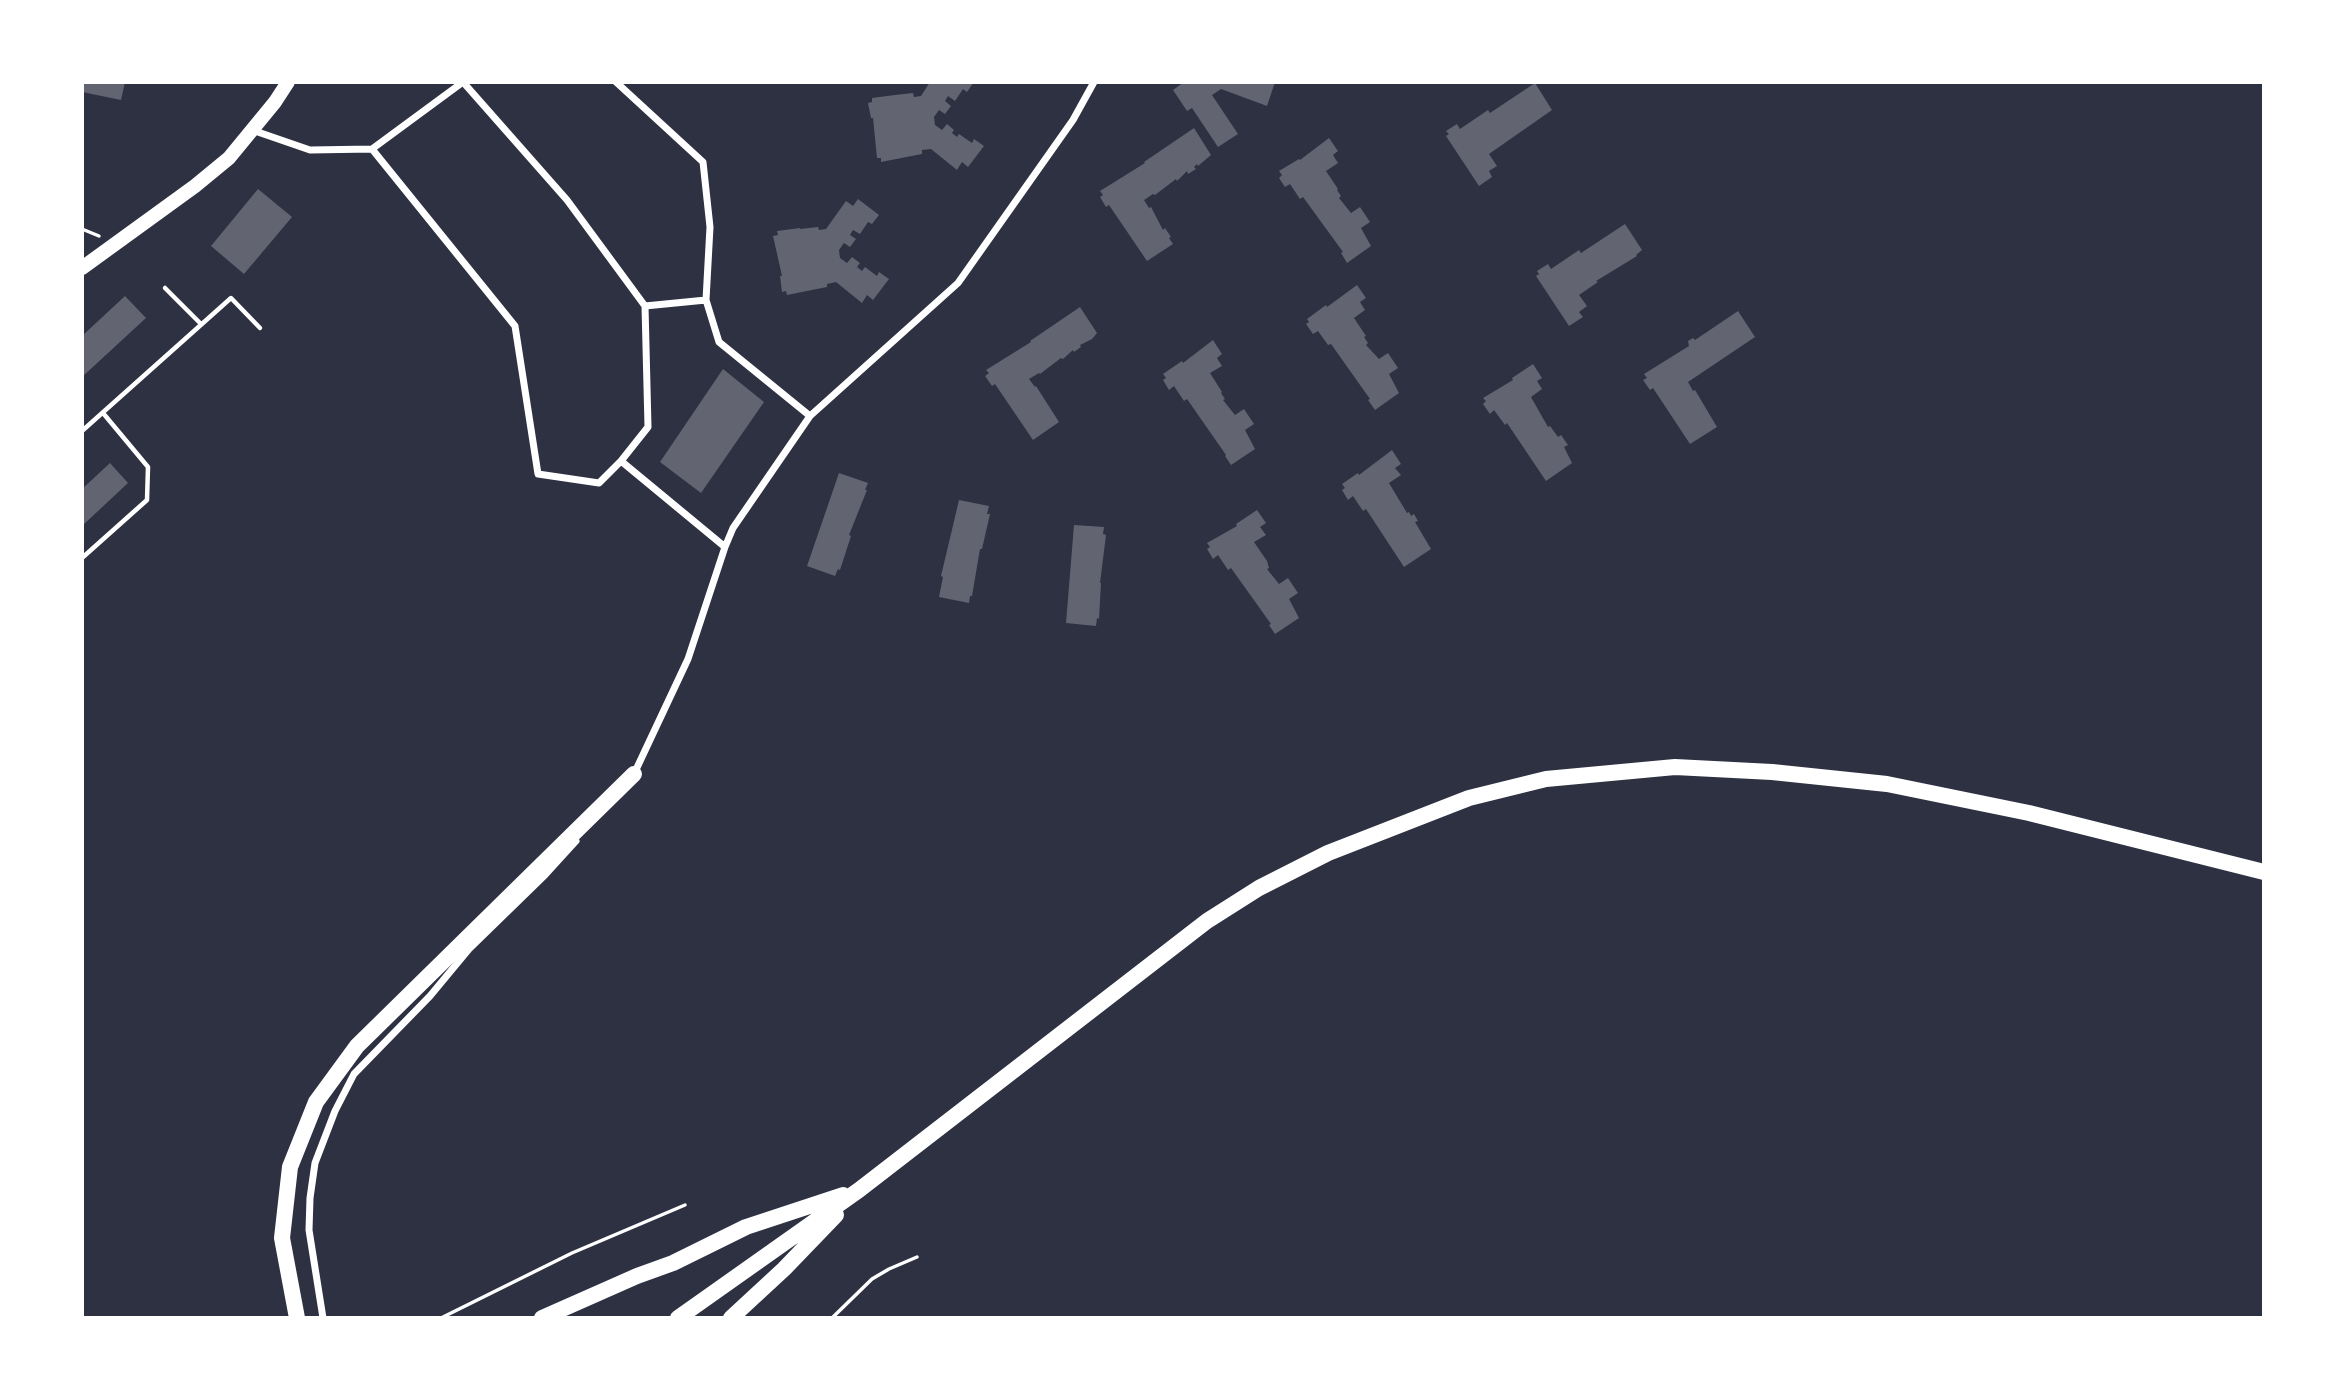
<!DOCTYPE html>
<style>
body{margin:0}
#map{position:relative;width:2346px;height:1400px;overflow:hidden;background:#2d3142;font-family:"Asap Condensed",sans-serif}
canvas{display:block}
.frame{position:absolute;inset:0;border:84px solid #fff;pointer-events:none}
</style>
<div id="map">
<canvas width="2346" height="1400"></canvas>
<div class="frame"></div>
</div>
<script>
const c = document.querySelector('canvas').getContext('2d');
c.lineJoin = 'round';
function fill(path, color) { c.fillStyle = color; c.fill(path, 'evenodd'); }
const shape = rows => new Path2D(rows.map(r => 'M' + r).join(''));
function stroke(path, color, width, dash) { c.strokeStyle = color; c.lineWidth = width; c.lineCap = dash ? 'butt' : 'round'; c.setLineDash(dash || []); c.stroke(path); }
fill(shape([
 [82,82,125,82,121,100,82,92],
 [930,82,974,82,967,92,963,89,955,101,948,96,945,101,951,106,945,114,939,110,934,117,935,125,942,130,947,124,954,130,952,133,957,137,959,134,972,143,974,139,984,146,968,167,962,162,957,170,931,149,922,150,922,154,881,162,881,158,877,158,873,118,871,118,868,103,872,102,872,98,895,95,913,93,914,97,921,96],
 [1184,82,1275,82,1267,106,1221,89,1212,95,1238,134,1218,147,1192,108,1187,111,1173,90],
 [1535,83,1552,110,1489,154,1497,166,1489,171,1492,177,1479,186,1446,136,1449,134,1446,131,1457,124,1460,129,1488,110,1490,113],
 [1194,128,1211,155,1198,166,1197,164,1194,167,1196,169,1188,174,1187,171,1177,181,1176,179,1155,195,1153,194,1144,200,1149,208,1151,207,1163,230,1165,228,1171,237,1169,238,1173,244,1147,261,1109,205,1106,207,1100,197,1103,195,1100,191,1145,163,1144,162],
 [1329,138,1338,151,1333,155,1338,163,1326,171,1338,189,1337,190,1341,196,1339,198,1351,213,1360,207,1370,222,1361,228,1371,246,1347,263,1341,253,1343,252,1303,197,1300,199,1290,184,1285,187,1279,178,1282,175,1279,171,1299,159,1300,160],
 [258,189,292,217,244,274,211,246],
 [858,199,879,215,872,224,868,222,860,234,853,230,850,235,856,239,850,247,844,243,839,250,840,258,847,263,852,257,860,263,857,267,862,271,865,267,877,276,879,272,889,279,873,300,867,295,862,303,836,282,827,284,827,287,787,295,786,291,782,292,780,276,782,276,773,236,778,235,777,231,800,228,800,229,818,227,819,230,826,229,846,201,853,206],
 [1625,224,1642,250,1636,255,1637,256,1596,281,1598,282,1579,295,1587,306,1579,312,1583,317,1569,326,1536,276,1539,274,1537,271,1548,264,1551,269,1579,250,1581,253],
 [1357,285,1366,298,1360,302,1365,310,1354,318,1366,336,1364,337,1368,343,1366,345,1379,359,1388,353,1398,368,1389,374,1399,393,1375,410,1368,400,1370,399,1331,344,1328,345,1318,331,1313,334,1306,324,1309,322,1307,319,1326,305,1327,307],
 [125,296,146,318,82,377,82,336],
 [1080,307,1097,333,1092,339,1080,345,1081,347,1074,352,1073,350,1063,359,1061,358,1040,374,1039,373,1029,379,1035,387,1036,386,1059,422,1033,440,995,384,992,386,985,376,989,373,986,370,1031,342,1030,341],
 [1738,311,1755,337,1688,382,1693,391,1695,390,1717,427,1690,444,1653,388,1650,390,1643,380,1647,378,1644,374,1689,346,1688,341,1693,338,1695,340],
 [1213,340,1222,354,1217,358,1222,366,1210,373,1222,392,1221,393,1225,399,1223,400,1235,415,1244,409,1254,424,1245,430,1255,449,1231,465,1225,456,1226,455,1187,399,1184,401,1174,386,1169,390,1163,380,1166,378,1163,374,1182,361,1183,363],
 [1533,364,1542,378,1537,381,1542,389,1531,397,1548,427,1550,426,1558,437,1561,435,1568,445,1564,447,1572,463,1546,481,1507,423,1505,425,1494,410,1490,414,1483,404,1486,401,1483,398,1513,380,1512,378],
 [723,369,764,402,701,493,660,462],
 [1392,450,1401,464,1395,468,1401,475,1389,483,1407,513,1409,512,1411,516,1414,514,1418,521,1415,522,1431,549,1404,567,1366,509,1363,511,1353,496,1348,500,1342,490,1345,488,1342,484,1358,473,1359,475],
 [110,463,128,483,82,526,82,489],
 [839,473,868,483,865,490,867,490,849,535,851,536,840,570,838,569,835,576,807,566],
 [959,500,989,506,987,514,990,514,982,549,980,549,972,596,970,596,969,603,939,597,943,577,941,576],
 [1257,510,1266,523,1260,527,1266,535,1254,542,1267,561,1269,568,1267,569,1279,584,1288,578,1298,593,1289,599,1299,618,1275,634,1269,625,1271,624,1231,568,1228,570,1218,555,1213,559,1207,549,1210,547,1207,543,1237,526,1236,524],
 [1074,525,1104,527,1103,534,1106,535,1100,583,1101,583,1099,619,1097,618,1096,626,1066,623]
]), '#626471');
stroke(shape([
 [82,229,99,236],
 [441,1318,572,1253,685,1205],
 [832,1318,872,1279,889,1269,917,1257]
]), '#fff', 3.5);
stroke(shape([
 [165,288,201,324],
 [82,431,231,298,260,328],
 [82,558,147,500,148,467,103,413]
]), '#fff', 4.5);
stroke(shape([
 [616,82,703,162,710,227,706,300,719,342,810,416],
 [252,130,310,150,372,149],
 [706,300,645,306,567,200,463,82,372,149,515,326,538,474,599,483,621,461,725,547],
 [621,461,648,427,645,306],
 [634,774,688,659,725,547,733,528,810,416,958,283,1073,120,1094,82],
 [323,1318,309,1230,310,1198,315,1163,335,1111,354,1074,430,996,469,949,545,875,576,841]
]), '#fff', 7);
stroke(shape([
 [82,268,195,186,229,158,275,102,288,82]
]), '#fff', 14);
stroke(shape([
 [297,1318,282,1238,290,1167,316,1102,357,1046,634,774],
 [542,1318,637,1276,673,1263,746,1227,843,1195],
 [678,1318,859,1190,1207,921,1259,888,1328,853,1469,798,1546,779,1675,767,1772,772,1887,784,2029,813,2264,872],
 [731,1318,784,1269,836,1215]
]), '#fff', 16);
</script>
